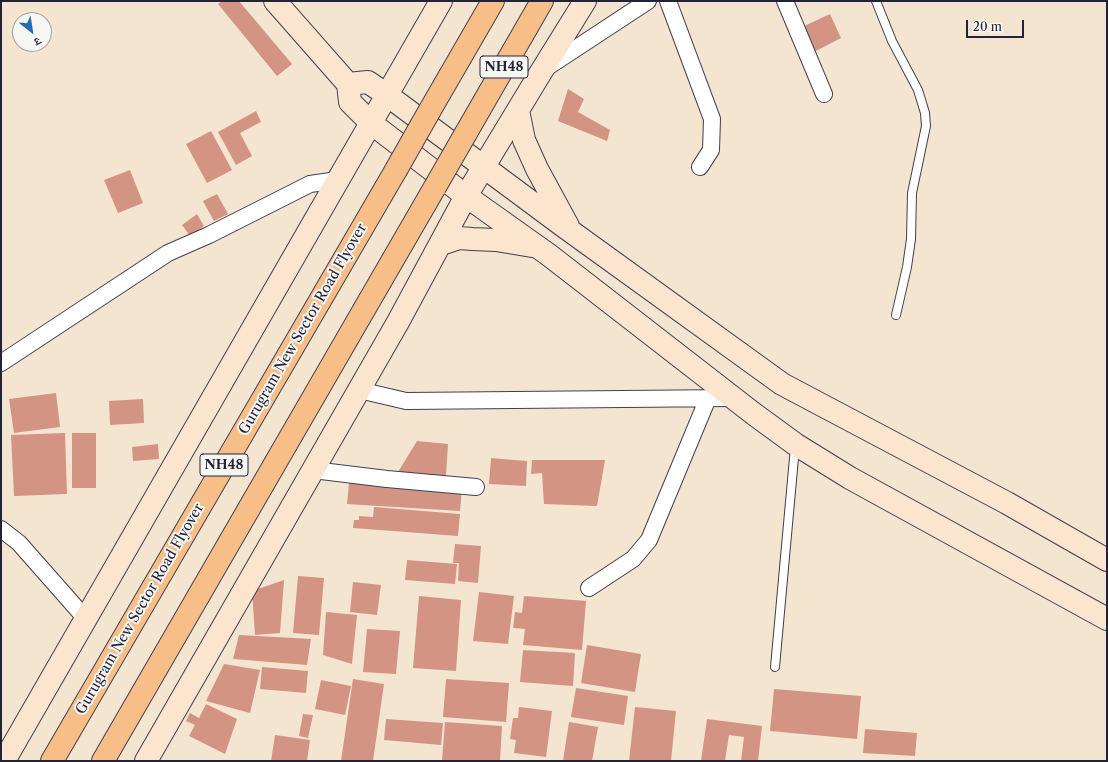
<!DOCTYPE html>
<meta charset="utf-8">
<style>
body{margin:0}
#map{position:relative;width:1108px;height:762px;overflow:hidden;background:#f4e5d0;font-family:"Libre Caslon Text","Noto Serif Devanagari",serif}
canvas{display:block}
.frame{position:absolute;inset:0;border:2px solid #22223b;pointer-events:none}
.north{position:absolute;left:12px;top:12px;width:40px;height:40px;box-sizing:border-box;background:#f6f6f2;border:1px solid #a1a1a9;border-radius:50%;rotate:150deg;font-size:11px;font-weight:700;line-height:16px;text-align:center;color:#22223b}
.north::after{content:'';display:block;margin:auto;width:14px;height:18px;background:#1f6fb2;clip-path:polygon(50% 0,100% 100%,50% 72%,0 100%)}
.scale{position:absolute;left:966px;top:20px;width:58px;height:18px;box-sizing:border-box;border:2px solid #22223b;border-top:0;padding-left:5px;font-size:12px;line-height:14px;white-space:nowrap;color:#22223b;-webkit-text-stroke:3px #f6f6f2;paint-order:stroke}
</style>
<div id="map">
<canvas width="1108" height="762"></canvas>
<div class="frame"></div>
<div class="north">उ</div>
<div class="scale">20 m</div>
</div>
<script>
const c = document.querySelector('canvas').getContext('2d');
c.lineJoin = 'round';
function fill(path, color) { c.fillStyle = color; c.fill(path, 'evenodd'); }
const shape = rows => new Path2D(rows.map(r => 'M' + r).join(''));
function stroke(path, color, width, dash) { c.strokeStyle = color; c.lineWidth = width; c.lineCap = dash ? 'butt' : 'round'; c.setLineDash(dash || []); c.stroke(path); }
function write(font, color, halo, rows, align = 'center') {
  c.font = font + ' "Libre Caslon Text",serif'; c.lineWidth = 4; c.setLineDash([]); c.textBaseline = 'middle'; c.strokeStyle = halo; c.fillStyle = color; for (const [text, x, y, turn = 0] of rows) {
    c.save(); c.translate(x, y); c.rotate((+turn || 0) * Math.PI / 180); c.textAlign = isNaN(turn) ? turn : align; if (halo) c.strokeText(text, 0, 0); c.fillText(text, 0, 0); c.restore();
  }
}
fill(shape([
 [222,1,239,1,292,64,277,76,218,4],
 [830,14,841,38,812,53,800,28],
 [568,89,584,99,578,112,610,130,607,141,558,121],
 [256,111,261,122,240,133,252,156,236,165,218,132],
 [211,131,232,170,207,183,186,144],
 [130,170,143,203,118,213,104,180],
 [217,194,228,214,214,221,203,201],
 [197,214,204,226,190,236,182,225],
 [56,393,60,427,14,433,9,399],
 [143,399,144,423,110,425,109,401],
 [65,433,67,494,14,496,11,435],
 [72,433,96,433,96,488,72,488],
 [417,441,448,444,446,476,398,472],
 [158,444,159,459,133,461,132,447],
 [491,458,527,461,526,486,489,484],
 [532,460,605,460,597,506,544,504,542,473,531,474],
 [349,483,462,489,460,511,347,504],
 [374,507,460,514,458,536,353,528,354,520,359,520,359,516,373,517],
 [455,544,481,546,478,583,458,581,459,563,453,563],
 [407,560,457,564,455,584,405,580],
 [298,576,324,578,319,635,293,633],
 [284,580,280,633,255,635,252,591],
 [353,582,381,585,377,615,350,612],
 [479,592,514,596,508,644,473,641],
 [419,596,461,600,456,671,413,668],
 [524,596,586,601,582,650,523,645,525,629,513,628,515,612,522,613],
 [326,612,357,615,352,664,323,655],
 [367,629,400,631,396,674,363,672],
 [239,635,311,639,307,665,233,659],
 [587,645,641,654,635,692,581,683],
 [523,650,575,653,573,686,520,682],
 [224,664,260,670,250,713,206,701],
 [262,667,308,671,306,693,260,689],
 [353,679,384,684,373,761,341,761],
 [446,679,509,683,506,722,443,717],
 [321,680,351,686,345,715,315,709],
 [576,688,628,696,624,725,571,717],
 [774,689,861,696,857,739,770,731],
 [206,704,237,719,225,754,189,736,195,725,186,721,190,713,199,718],
 [519,707,552,711,546,757,514,753,516,740,510,739,513,718,518,718],
 [635,707,676,711,671,761,629,761],
 [303,714,313,715,308,738,299,736],
 [386,719,443,723,441,745,384,740],
 [707,719,762,726,758,761,741,761,744,737,729,735,725,761,701,761],
 [445,722,502,726,500,761,442,761],
 [569,722,598,727,592,761,563,761],
 [865,729,917,733,915,756,863,753],
 [275,735,310,740,307,761,271,761]
]), '#d39483');
const lane = shape([
 [876,1,892,41,918,90,925,113,926,126,912,193,911,239,907,267,896,315],
 [775,667,795,447]
]);
const street = shape([
 [668,1,712,119,711,150,700,167],
 [785,1,824,94],
 [546,68,648,1],
 [1,363,168,253,209,235,310,184,338,180],
 [359,390,406,401,732,398],
 [313,470,387,479,476,487],
 [1,529,19,543,86,619],
 [589,588,633,559,649,540,708,398]
]);
const secondary = shape([
 [275,1,348,84,350,102,371,123,466,196,549,255,754,414,795,444,850,478,1107,619],
 [348,84,368,82,387,95,562,225,782,384,1007,503,1107,560],
 [518,110,524,140,537,169,568,226],
 [441,244,459,238,472,239,496,240,532,246],
 [4,761,441,1],
 [146,761,398,322,466,196,541,72,585,1]
]);
const highway = shape([
 [430,110,493,1],
 [466,133,542,1],
 [52,761,396,170],
 [103,761,435,187]
]);
stroke(lane, '#423f51', 10);
stroke(street, '#423f51', 18);
stroke(secondary, '#423f51', 24);
stroke(highway, '#423f51', 24);
stroke(lane, '#fff', 8);
stroke(street, '#fff', 16);
stroke(secondary, '#fce5cf', 22);
stroke(highway, '#f7be87', 22);
const highwayBridge = shape([
 [396,170,430,110],
 [435,187,466,133]
]);
stroke(highwayBridge, '#423f51', 24, []);
stroke(highwayBridge, '#f7be87', 22);
for (const [x, y, w] of [
 [504,67,48],
 [224,465,48]
]) { const box = new Path2D(); box.roundRect(x - w / 2, y - 11, w, 22, 3); c.fillStyle = '#f6f6f2'; c.fill(box); stroke(box, '#22223b', 1); }
write('bold 13px', '#22223b', null, [
 ["NH48",504,67],
 ["NH48",224,465]
]);
write('14px', '#22223b', '#f6f6f2', [
 ["Gurugram New Sector Road Flyover",303,329,-60],
 ["Gurugram New Sector Road Flyover",140,609,-60]
]);
</script>
